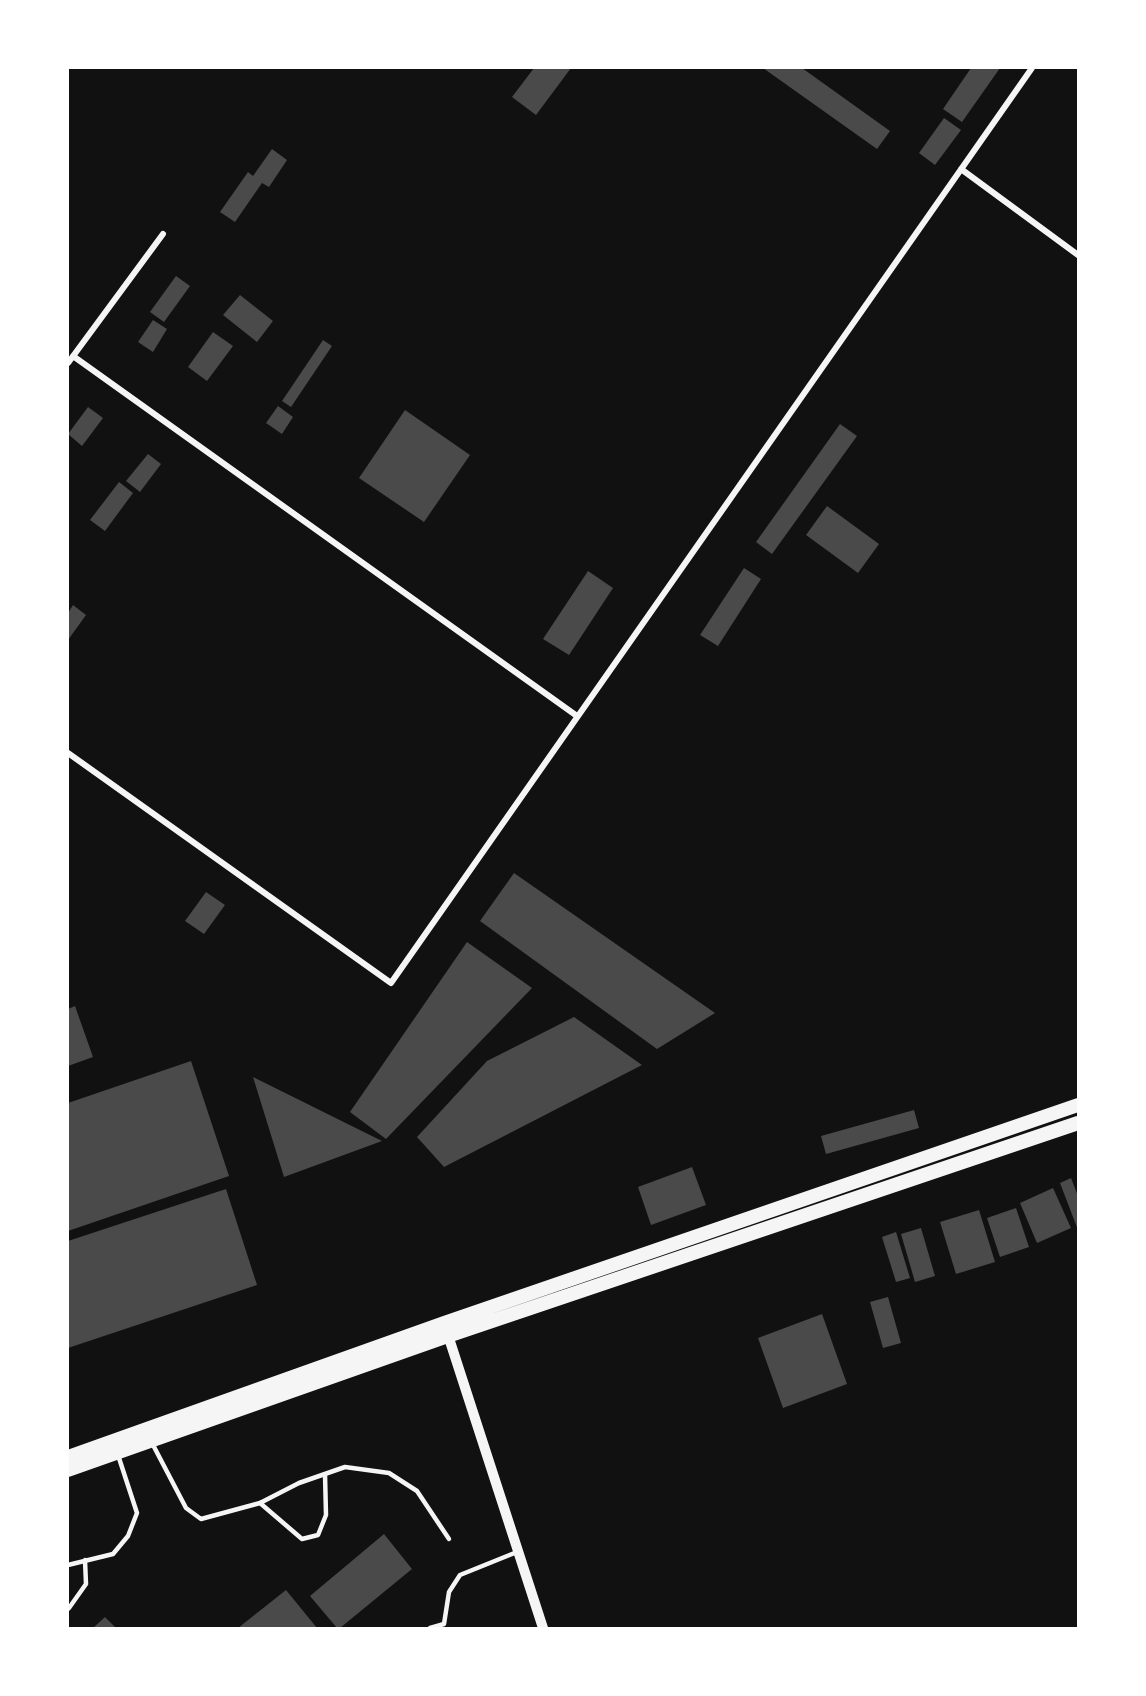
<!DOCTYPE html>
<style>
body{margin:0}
#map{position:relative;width:1146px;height:1696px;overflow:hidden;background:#111;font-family:Inter,sans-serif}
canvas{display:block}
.frame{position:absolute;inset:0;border:69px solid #fff;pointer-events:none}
</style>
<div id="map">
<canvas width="1146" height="1696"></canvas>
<div class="frame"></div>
</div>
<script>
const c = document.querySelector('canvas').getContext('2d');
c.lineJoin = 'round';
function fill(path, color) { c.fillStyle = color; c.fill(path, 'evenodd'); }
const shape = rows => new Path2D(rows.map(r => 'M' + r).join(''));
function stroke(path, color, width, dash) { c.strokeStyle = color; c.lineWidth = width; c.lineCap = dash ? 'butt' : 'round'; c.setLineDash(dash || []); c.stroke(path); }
fill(shape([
 [534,68,571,68,536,115,512,97],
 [763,68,802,68,890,131,877,149],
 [971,68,1000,68,962,122,943,109],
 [944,118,961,130,935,165,919,153],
 [272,149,287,160,269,187,262,183,235,222,220,212,248,172,253,176],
 [176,276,190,286,164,322,150,312],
 [240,295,273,321,257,342,223,315],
 [153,320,167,329,153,352,138,342],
 [213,332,233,346,207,381,188,367],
 [323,340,332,346,291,407,282,401],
 [278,406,293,417,282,434,266,423],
 [88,407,103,418,82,446,68,434],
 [405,410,470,455,424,522,359,478],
 [840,424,857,436,772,554,756,542],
 [148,454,161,464,140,492,126,481],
 [119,482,133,493,105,531,90,520],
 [827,506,879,544,858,573,806,535],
 [744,568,761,579,718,646,700,635],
 [588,571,613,588,569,655,543,639],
 [73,605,86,615,68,640,68,613],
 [514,873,715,1013,657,1049,480,921],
 [206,892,225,905,204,934,185,921],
 [467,942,532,988,386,1139,350,1112],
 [75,1006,93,1057,68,1066,68,1009],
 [574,1017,642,1065,444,1167,417,1137,487,1061],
 [191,1061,229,1176,68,1231,68,1103],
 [253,1077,382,1141,284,1177],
 [914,1110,919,1128,826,1154,821,1136],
 [692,1167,706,1205,651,1225,638,1187],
 [1071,1178,1078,1196,1078,1230,1060,1183],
 [1053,1188,1071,1228,1037,1243,1020,1203],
 [226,1189,257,1285,68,1348,68,1241],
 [1016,1208,1029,1247,1000,1257,987,1218],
 [979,1210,995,1262,956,1274,940,1222],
 [921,1228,935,1276,915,1282,901,1234],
 [896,1232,910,1278,896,1282,882,1237],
 [888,1297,901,1343,883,1348,870,1302],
 [822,1314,847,1384,783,1408,758,1338],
 [384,1534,412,1569,340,1628,337,1628,310,1596],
 [286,1590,317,1628,238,1628],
 [105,1617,116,1628,93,1628]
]), '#4a4a4a');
stroke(shape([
 [152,1443,186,1508,201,1519,260,1503,299,1483,345,1467,389,1473,417,1491,449,1539],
 [260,1503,302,1539,318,1535,326,1515,325,1474],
 [68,1565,113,1554,128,1536,137,1513,118,1455],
 [68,1609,69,1608,86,1584,85,1560],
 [430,1628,444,1624,449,1592,460,1575,517,1552]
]), '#f5f5f5', 4.5);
stroke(shape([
 [961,169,1078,255],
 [73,356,577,716],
 [68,363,163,234],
 [68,753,391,983,1032,68]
]), '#f5f5f5', 6);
stroke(shape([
 [446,1329,543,1628]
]), '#f5f5f5', 10);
stroke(shape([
 [68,1457,444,1323,1078,1105],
 [68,1470,448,1336,1078,1123]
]), '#f5f5f5', 14);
</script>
